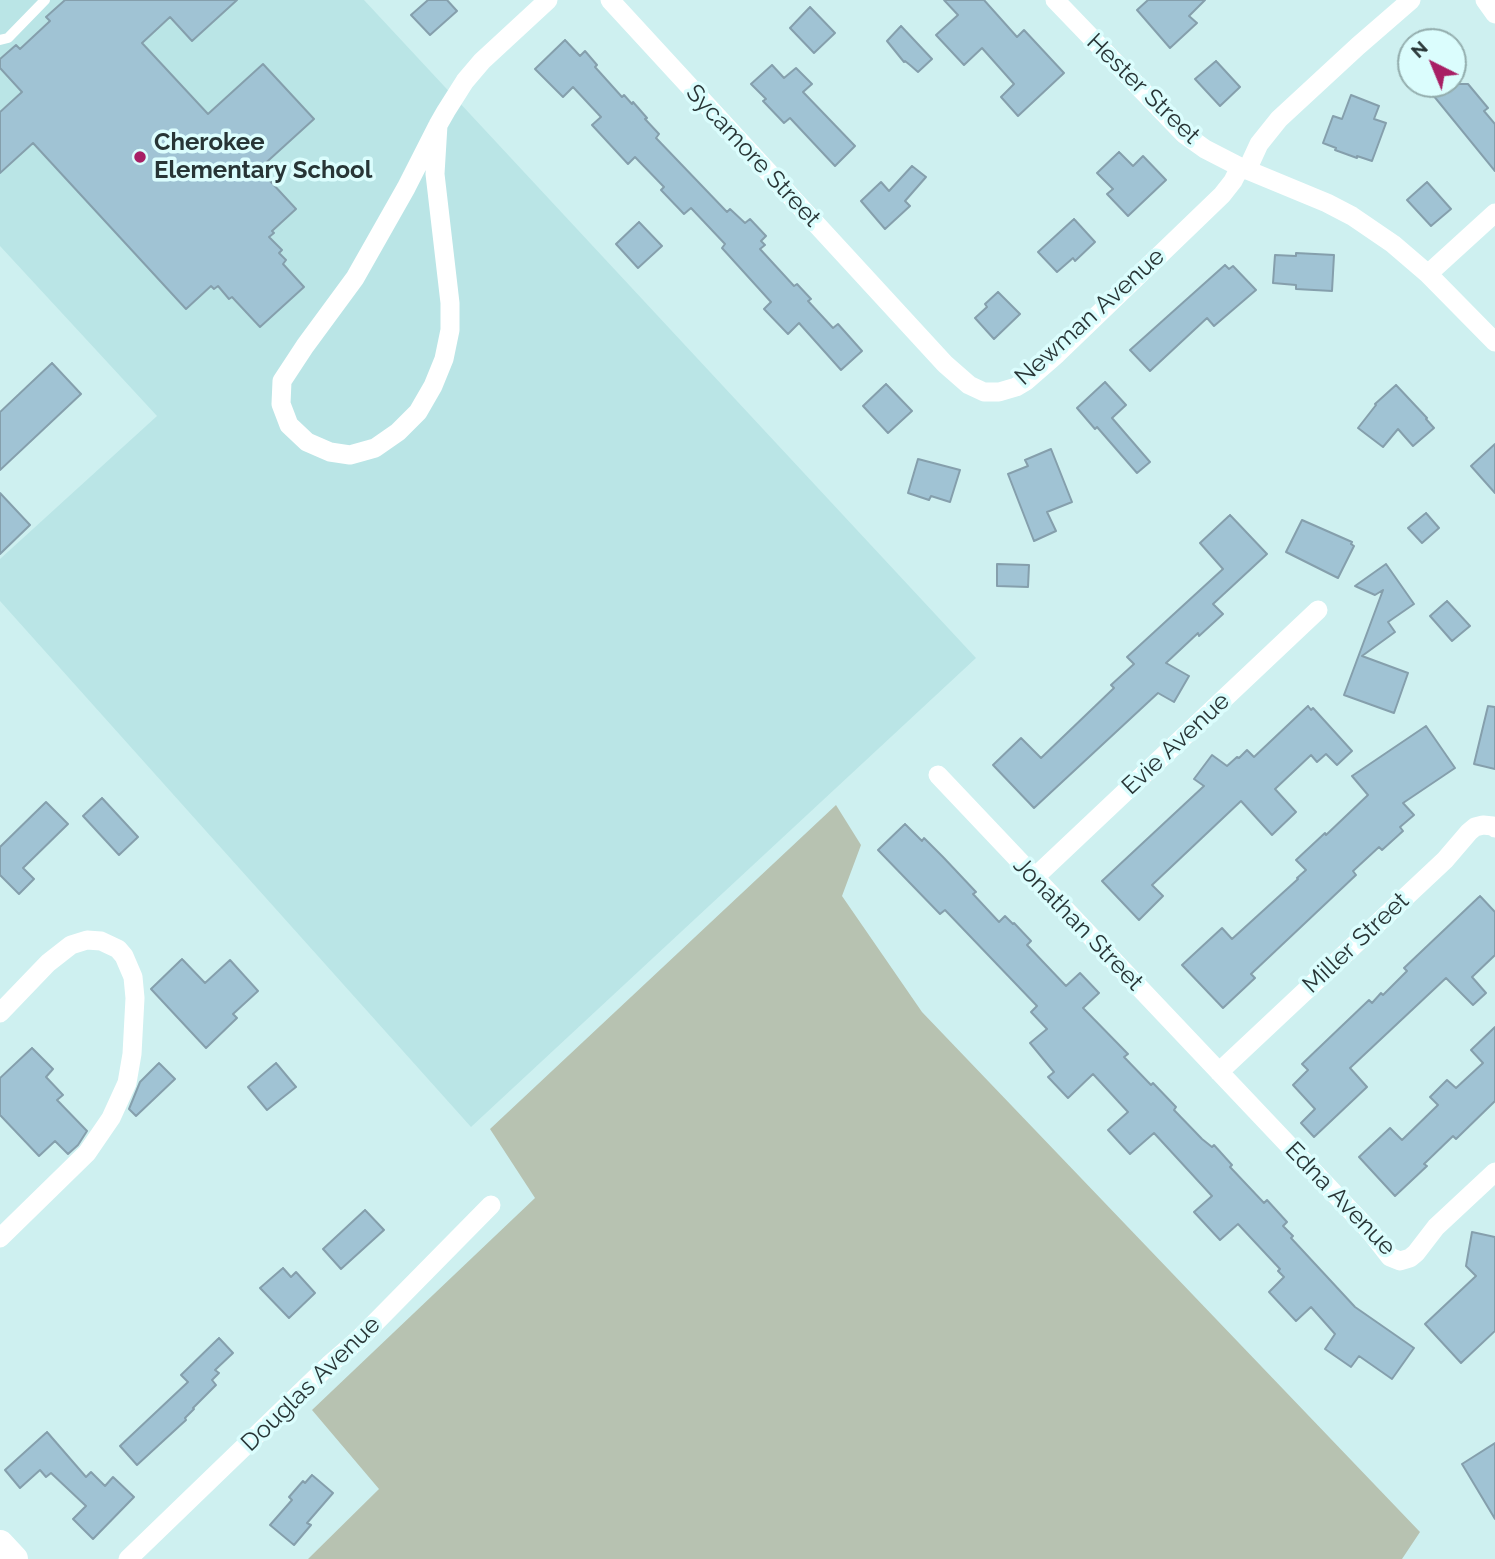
<!DOCTYPE html>
<style>
body{margin:0}
#map{position:relative;width:1495px;height:1559px;overflow:hidden;background:#cef0f0;font-family:Raleway,sans-serif}
canvas{display:block}
.north{position:absolute;left:1397px;top:28px;width:70px;height:70px;box-sizing:border-box;background:#dbfdfd;border:2px solid #93adad;border-radius:50%;rotate:317deg;font-size:19px;font-weight:700;line-height:28px;text-align:center;color:#283536}
.north::after{content:'';display:block;margin:auto;width:24px;height:32px;background:#a81f65;clip-path:polygon(50% 0,100% 100%,50% 72%,0 100%)}
</style>
<div id="map">
<canvas width="1495" height="1559"></canvas>
<div class="north">N</div>
</div>
<script>
const c = document.querySelector('canvas').getContext('2d');
c.lineJoin = 'round';
function fill(path, color) { c.fillStyle = color; c.fill(path, 'evenodd'); }
const shape = rows => new Path2D(rows.map(r => 'M' + r).join(''));
function stroke(path, color, width, dash) { c.strokeStyle = color; c.lineWidth = width; c.lineCap = dash ? 'butt' : 'round'; c.setLineDash(dash || []); c.stroke(path); }
function write(font, color, halo, rows, align = 'center') {
  c.font = font + ' Raleway,sans-serif'; c.lineWidth = 7; c.setLineDash([]); c.textBaseline = 'middle'; c.strokeStyle = halo; c.fillStyle = color; for (const [text, x, y, turn = 0] of rows) {
    c.save(); c.translate(x, y); c.rotate((+turn || 0) * Math.PI / 180); c.textAlign = isNaN(turn) ? turn : align; if (halo) c.strokeText(text, 0, 0); c.fillText(text, 0, 0); c.restore();
  }
}
fill(shape([
 [0,0,364,0,976,658,471,1127,0,601,0,559,157,416,0,246]
]), '#bae5e6');
fill(shape([
 [836,805,861,845,842,896,922,1012,1420,1532,1402,1559,308,1559,379,1489,312,1410,535,1198,490,1129]
]), '#b7c2b1');
const building = shape([
 [65,0,237,0,192,41,170,17,142,43,208,114,263,64,314,119,259,169,296,209,272,231,274,233,269,237,282,250,279,253,286,260,283,264,304,287,260,327,232,297,229,299,218,286,214,289,211,286,186,309,33,143,0,173,0,112,22,92,0,68,0,59,16,45,20,49,50,21,46,17,65,0],
 [428,0,447,0,457,11,430,35,411,15,428,0],
 [944,0,984,0,1017,37,1024,30,1064,73,1018,116,1001,97,1014,84,982,48,964,65,936,35,958,15,944,0],
 [1148,0,1205,0,1189,16,1197,23,1170,48,1137,10,1148,0],
 [810,7,835,33,814,53,790,28,810,7],
 [901,26,932,59,918,72,910,65,905,61,904,62,887,41,901,26],
 [565,40,580,56,585,51,597,65,595,67,622,97,624,95,632,104,633,102,647,118,645,119,659,134,656,138,727,212,730,209,745,223,750,219,766,236,761,241,765,245,760,249,794,286,797,284,811,299,808,301,833,328,838,324,862,351,841,370,799,323,788,334,764,309,771,302,722,248,725,244,691,208,684,214,661,190,664,187,635,157,628,164,592,125,601,117,573,87,563,97,535,69,565,40],
 [1216,61,1240,87,1220,106,1195,79,1216,61],
 [772,65,784,78,796,68,812,84,803,92,855,146,835,166,790,118,784,123,763,101,766,99,751,84,772,65],
 [1424,84,1468,84,1488,108,1484,111,1495,124,1495,171,1424,84],
 [1351,95,1379,106,1374,119,1386,123,1372,161,1357,156,1357,158,1335,150,1336,148,1323,143,1333,116,1342,119,1351,95],
 [1119,152,1133,166,1143,156,1166,180,1128,216,1107,194,1113,189,1097,173,1119,152],
 [912,166,926,177,905,201,910,206,885,229,861,201,881,182,889,191,912,166],
 [1427,182,1451,209,1431,226,1407,200,1427,182],
 [1074,219,1095,242,1075,261,1073,258,1057,272,1038,252,1074,219],
 [639,222,662,246,638,268,616,244,639,222],
 [1296,253,1334,255,1332,291,1296,289,1296,285,1273,283,1275,255,1296,256,1296,253],
 [1225,265,1229,269,1233,266,1256,290,1214,326,1207,318,1150,371,1130,350,1225,265],
 [998,292,1020,314,994,339,975,318,987,307,985,304,998,292],
 [52,363,81,394,0,470,0,412,52,363],
 [1105,382,1126,405,1112,418,1150,462,1137,473,1097,427,1095,429,1077,408,1105,382],
 [886,384,912,411,888,433,863,406,886,384],
 [1396,385,1427,418,1426,419,1434,428,1413,446,1398,429,1383,447,1358,428,1376,405,1375,404,1396,385],
 [1495,444,1495,493,1471,466,1495,444],
 [1051,449,1072,502,1047,512,1056,531,1034,541,1008,474,1028,466,1025,460,1051,449],
 [918,459,960,470,950,502,931,496,929,500,908,493,918,459],
 [0,493,30,525,0,554,0,493],
 [1426,513,1439,528,1422,543,1408,528,1426,513],
 [1230,515,1267,554,1213,604,1223,614,1199,636,1198,633,1166,663,1189,676,1174,702,1158,693,1034,808,993,765,1021,738,1041,758,1114,688,1111,685,1134,664,1127,657,1223,569,1200,543,1230,515],
 [1302,520,1352,542,1351,544,1354,546,1338,578,1286,552,1302,520],
 [997,564,1029,565,1028,587,997,586,997,564],
 [1386,564,1414,604,1388,622,1395,632,1362,656,1408,673,1394,713,1344,695,1383,590,1375,595,1355,586,1386,564],
 [1447,601,1470,626,1452,641,1430,616,1447,601],
 [1308,706,1311,710,1313,708,1352,751,1337,765,1326,754,1317,762,1311,755,1275,789,1296,812,1272,835,1241,801,1152,885,1163,896,1139,920,1102,881,1204,786,1194,779,1212,755,1227,766,1237,757,1239,758,1247,750,1254,757,1308,706],
 [1488,706,1495,707,1495,769,1474,764,1488,706],
 [1426,726,1455,768,1403,803,1414,815,1400,827,1403,831,1382,850,1379,847,1353,871,1356,875,1251,974,1255,978,1223,1008,1182,965,1222,928,1232,939,1298,879,1297,878,1306,870,1296,860,1325,833,1326,835,1368,795,1352,776,1426,726],
 [102,798,138,837,119,855,83,816,102,798],
 [46,802,68,824,23,868,34,879,19,894,0,875,0,847,46,802],
 [905,824,922,841,924,838,943,857,976,892,973,894,999,922,1005,916,1013,924,1014,923,1031,941,1027,945,1066,986,1080,973,1099,993,1083,1008,1128,1054,1124,1057,1151,1085,1153,1083,1176,1107,1174,1110,1202,1139,1212,1147,1214,1145,1232,1165,1230,1167,1264,1203,1267,1200,1287,1222,1283,1226,1293,1236,1291,1238,1355,1307,1414,1348,1392,1379,1359,1356,1351,1367,1325,1349,1335,1334,1311,1307,1296,1321,1269,1292,1284,1277,1278,1271,1280,1269,1238,1224,1220,1240,1194,1212,1212,1196,1154,1133,1130,1154,1108,1130,1128,1112,1093,1074,1068,1098,1048,1077,1054,1072,1030,1043,1047,1029,1031,1012,1037,1006,945,910,940,914,878,850,905,824],
 [1480,896,1495,912,1495,955,1472,977,1486,993,1473,1005,1446,978,1350,1068,1367,1087,1314,1137,1301,1123,1315,1109,1293,1085,1308,1070,1302,1064,1369,1000,1372,1003,1381,993,1383,995,1407,971,1404,968,1480,896],
 [182,959,205,983,230,960,258,991,233,1014,237,1018,206,1048,151,989,182,959],
 [1495,1027,1495,1101,1456,1139,1453,1136,1424,1164,1427,1166,1395,1196,1359,1157,1390,1128,1402,1140,1438,1105,1430,1097,1447,1080,1456,1088,1483,1063,1471,1050,1495,1027],
 [32,1048,53,1069,46,1077,63,1095,57,1100,87,1131,78,1145,68,1154,55,1141,39,1156,0,1115,0,1078,32,1048],
 [159,1063,175,1079,136,1116,129,1109,140,1082,159,1063],
 [276,1063,296,1087,267,1110,248,1087,276,1063],
 [365,1210,384,1230,341,1269,323,1249,365,1210],
 [1472,1232,1495,1237,1495,1331,1461,1363,1425,1324,1476,1276,1466,1266,1472,1232],
 [283,1268,291,1277,296,1272,315,1293,289,1318,260,1288,283,1268],
 [219,1338,233,1353,215,1370,219,1373,212,1380,216,1385,193,1408,194,1409,185,1418,186,1420,137,1465,120,1446,188,1382,181,1375,219,1338],
 [47,1432,86,1477,91,1472,105,1486,113,1477,134,1497,93,1539,73,1519,86,1506,51,1473,46,1477,40,1470,20,1488,5,1470,47,1432],
 [1495,1443,1495,1519,1462,1464,1495,1443],
 [312,1475,333,1493,307,1523,311,1525,294,1545,270,1525,292,1500,289,1497,303,1481,305,1483,312,1475]
]);
fill(building, '#a0c3d4');
stroke(building, '#859fac', 2);
stroke(shape([
 [0,40,8,38,45,0]
]), '#fff', 10);
stroke(shape([
 [610,0,945,364,969,385,984,392,999,392,1016,387,1026,381,1057,354,1222,195,1233,181,1240,167],
 [1055,0,1184,134,1205,149,1240,167,1327,203,1352,216,1393,244,1428,274,1495,342],
 [1485,0,1495,14],
 [438,125,435,174,450,303,450,330,444,359,433,386,418,412,398,432,375,448,350,455,330,452,307,442,289,425,281,404,282,381,305,346,355,278,406,188,438,125,446,111,465,81,482,61,548,0],
 [1247,170,1259,144,1279,119,1358,46,1411,0],
 [1428,274,1495,213],
 [938,775,1369,1230,1390,1257,1400,1261,1410,1258,1416,1253,1436,1227,1495,1172],
 [1034,878,1318,610],
 [0,1013,48,963,71,945,87,940,101,941,118,949,124,956,133,977,135,998,132,1054,127,1083,111,1118,87,1153,0,1238],
 [1219,1072,1445,860,1469,832,1475,827,1483,825,1493,826,1495,828],
 [128,1559,329,1365,359,1339,491,1205]
]), '#fff', 19);
stroke(shape([
 [0,1544,14,1559]
]), '#fff', 28);
for (const [x, y, r, color] of [
 [140,157,7,"#a81f65"]
]) { const dot = new Path2D(); dot.arc(x, y, r, 0, 2 * Math.PI); c.fillStyle = color; c.fill(dot); stroke(dot, '#dbfdfd', 2.5); }
write('24px', '#283536', '#dbfdfd', [
 ["Hester Street",1143,89,44],
 ["Sycamore Street",753,156,47],
 ["Newman Avenue",1090,317,-42],
 ["Evie Avenue",1176,744,-43],
 ["Jonathan Street",1078,924,46],
 ["Miller Street",1356,943,-43],
 ["Edna Avenue",1340,1199,46],
 ["Douglas Avenue",311,1384,-44]
]);
write('bold 24px', '#283536', '#dbfdfd', [
 ["Cherokee",154,143],
 ["Elementary School",154,171]
], 'left');
</script>
